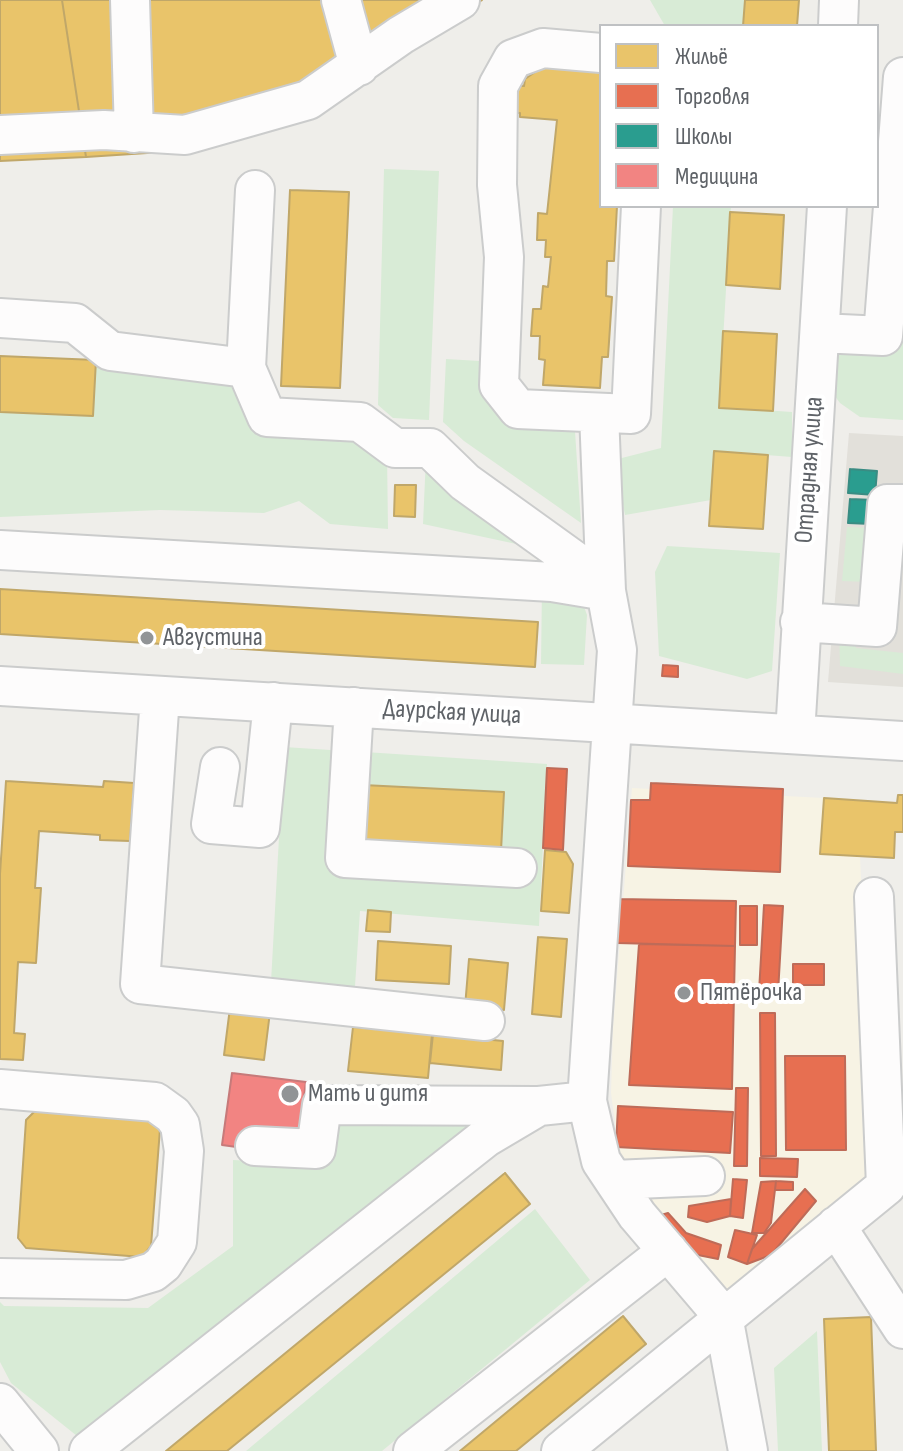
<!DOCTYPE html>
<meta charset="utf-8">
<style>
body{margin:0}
#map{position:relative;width:903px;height:1451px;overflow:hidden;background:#efeeea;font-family:"Sofia Sans Condensed",sans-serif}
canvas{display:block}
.legend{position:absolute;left:599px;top:24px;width:280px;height:184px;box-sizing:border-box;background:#fff;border:2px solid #bfc1c3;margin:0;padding:10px 14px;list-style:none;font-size:24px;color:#5f6368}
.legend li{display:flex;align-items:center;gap:16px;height:40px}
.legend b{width:40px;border:2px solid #bfc1c3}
</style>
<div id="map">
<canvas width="903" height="1451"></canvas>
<ul class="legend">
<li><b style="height:22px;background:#e9c46a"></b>Жильё</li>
<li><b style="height:22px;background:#e76f51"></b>Торговля</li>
<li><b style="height:22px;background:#2a9d8f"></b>Школы</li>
<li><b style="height:22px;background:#f28482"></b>Медицина</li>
</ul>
</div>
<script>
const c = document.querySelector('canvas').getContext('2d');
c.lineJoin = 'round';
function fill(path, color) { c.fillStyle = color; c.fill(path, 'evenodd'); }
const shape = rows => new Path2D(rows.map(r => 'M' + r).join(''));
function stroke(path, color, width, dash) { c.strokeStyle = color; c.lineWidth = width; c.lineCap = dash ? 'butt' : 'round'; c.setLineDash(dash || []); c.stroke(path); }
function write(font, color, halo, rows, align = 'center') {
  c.font = font + ' "Sofia Sans Condensed",sans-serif'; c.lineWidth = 8; c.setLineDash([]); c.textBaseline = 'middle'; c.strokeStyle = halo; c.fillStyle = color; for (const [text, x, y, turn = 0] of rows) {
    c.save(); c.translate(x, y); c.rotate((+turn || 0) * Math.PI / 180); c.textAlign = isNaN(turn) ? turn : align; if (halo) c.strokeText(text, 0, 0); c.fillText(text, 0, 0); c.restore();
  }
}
fill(shape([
 [632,788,824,798,820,853,860,856,874,1169,858,1200,726,1302,648,1209,620,1160,611,1093,613,1028]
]), '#f7f3e4');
fill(shape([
 [849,433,903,436,903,687,828,682]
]), '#e2e0da');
fill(shape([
 [650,0,745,0,743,26,665,26],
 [384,169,439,171,429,420,393,418,378,405],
 [673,206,731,206,719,407,792,412,792,457,714,451,711,500,625,515,614,460,661,448],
 [903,338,903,420,860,417,840,403,828,387,829,341],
 [446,359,480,361,484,398,500,407,574,416,581,523,464,441,443,422],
 [96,360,242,375,263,422,358,429,387,453,388,529,330,524,299,501,264,513,160,510,0,517,0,412,93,416],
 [426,457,549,551,423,524],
 [847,527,873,528,870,582,842,581],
 [667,546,780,553,772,671,747,679,659,656,655,572],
 [542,586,578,590,587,615,584,665,541,664],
 [839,630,853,631,856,648,903,653,903,674,840,666],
 [284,747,346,751,340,860,501,851,503,792,363,785,365,752,547,764,539,926,360,911,355,986,331,996,271,982],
 [331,1112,506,1116,82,1440,11,1383,0,1362,0,1302,4,1306,148,1308,233,1246,233,1160,324,1165],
 [535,1209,590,1280,382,1451,246,1451],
 [817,1331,822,1451,778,1451,774,1368]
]), '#d8ebd6');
const homes = shape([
 [0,0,62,0,86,157,0,161,0,0],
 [62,0,482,0,193,150,86,157,62,0],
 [745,0,799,0,797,26,743,26,745,0],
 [601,64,601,206,617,206,614,261,607,261,606,296,612,297,608,357,602,357,600,388,543,385,545,360,539,359,540,336,531,336,533,309,541,309,543,286,548,287,551,257,545,257,546,240,537,240,538,213,547,214,557,120,520,117,520,113,516,113,517,86,524,86,525,79,545,65,601,64],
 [290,190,349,192,340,388,281,386,290,190],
 [730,212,784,215,780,289,726,285,730,212],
 [723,331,777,334,773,411,719,408,723,331],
 [0,356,96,360,93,416,0,412,0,356],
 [714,451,768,455,763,529,709,526,714,451],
 [395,485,416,485,415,517,394,516,395,485],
 [0,589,538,622,535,667,0,634,0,589],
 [6,781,103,787,104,781,134,783,130,841,100,840,100,835,39,831,35,888,41,888,36,963,18,962,14,1033,25,1034,23,1060,0,1059,0,874,6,781],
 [363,785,504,792,501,851,360,844,363,785],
 [898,795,903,795,903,832,895,832,894,858,820,854,824,798,897,803,898,795],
 [545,850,566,852,573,864,569,913,541,911,545,850],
 [368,910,391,912,390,932,366,931,368,910],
 [538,937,567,939,561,1017,532,1014,538,937],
 [378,941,451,946,449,984,376,980,378,941],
 [469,959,508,963,504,1010,465,1007,469,959],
 [231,1000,271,1004,264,1060,224,1055,231,1000],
 [353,1027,432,1034,428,1078,348,1071,353,1027],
 [433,1034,503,1041,501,1070,430,1063,433,1034],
 [35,1111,149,1119,160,1129,151,1246,142,1257,26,1248,18,1238,26,1120,35,1111],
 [505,1173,530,1204,227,1451,166,1451,505,1173],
 [623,1316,646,1344,516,1451,460,1451,623,1316],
 [871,1317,876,1451,829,1451,824,1319,871,1317]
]);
fill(homes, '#e9c46a');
stroke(homes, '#c0a769', 2);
const shops = shape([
 [663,665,678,666,678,677,662,676,663,665],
 [547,768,567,769,563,850,543,848,547,768],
 [651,783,783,789,780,872,628,866,631,800,650,800,651,783],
 [618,899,736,901,735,946,617,943,618,899],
 [764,905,783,906,778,993,759,992,764,905],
 [740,906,757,906,757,945,740,945,740,906],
 [639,944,735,946,732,1089,629,1085,639,944],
 [793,964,824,964,824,985,793,985,793,964],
 [760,1013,775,1013,776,1156,761,1156,760,1013],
 [785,1056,845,1056,846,1150,786,1150,785,1056],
 [736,1088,748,1088,747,1166,734,1166,736,1088],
 [618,1106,733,1112,730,1153,616,1147,618,1106],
 [760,1158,798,1159,797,1177,760,1176,760,1158],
 [733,1179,747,1180,743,1218,730,1216,733,1179],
 [776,1181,771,1223,764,1233,752,1233,761,1182,776,1181],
 [776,1181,793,1182,793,1190,775,1190,776,1181],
 [805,1189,816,1201,771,1255,747,1264,752,1249,805,1189],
 [731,1199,730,1216,707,1222,688,1217,689,1206,731,1199],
 [668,1213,686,1233,721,1245,718,1259,683,1252,654,1217,668,1213],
 [735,1230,757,1235,747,1264,728,1257,735,1230]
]);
fill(shops, '#e76f51');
stroke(shops, '#be6b58', 2);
const schools = shape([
 [850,469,877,471,875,495,848,493,850,469],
 [850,499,874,500,872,524,848,523,850,499]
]);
fill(schools, '#2a9d8f');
stroke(schools, '#3a8c83', 2);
const health = shape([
 [232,1073,306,1082,299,1133,251,1149,222,1145,232,1073]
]);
fill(health, '#f28482');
stroke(health, '#c67a7a', 2);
const minor = shape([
 [130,0,134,133],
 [341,0,359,66],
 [838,26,839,0],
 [601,53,543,48,513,59,498,86,497,185,504,257,499,385,518,409,631,414,641,206],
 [0,135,104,130,185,135,308,100,401,35,460,0],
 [0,318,75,323,110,351,246,368,267,417,360,422,395,448,430,448,465,482,579,564,606,591],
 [820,333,883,336,903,77],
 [246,368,255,190],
 [599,413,606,591],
 [0,550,552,582,606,591,617,650,587,1101,601,1161,637,1215,723,1316,748,1451],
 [800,622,877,627,887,504,903,504],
 [0,686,903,741],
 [160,696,140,984,485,1021],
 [354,707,345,858,517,868],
 [795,734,827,206],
 [220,767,211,824,260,828,273,702],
 [0,1089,155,1102,173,1115,180,1125,184,1151,177,1242,163,1264,153,1272,126,1280,0,1278],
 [255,1146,316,1149,322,1105,536,1106],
 [614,1180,705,1176],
 [836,1226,903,1329],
 [0,1403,39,1451],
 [89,1451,485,1138,539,1106,587,1101],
 [413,1451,668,1251],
 [561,1451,886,1186,874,897]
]);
stroke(minor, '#cbcccc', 42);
stroke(minor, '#fdfcfc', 38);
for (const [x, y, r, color] of [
 [147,638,8,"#919496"],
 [684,993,8,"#919496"],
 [290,1094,10,"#919496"]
]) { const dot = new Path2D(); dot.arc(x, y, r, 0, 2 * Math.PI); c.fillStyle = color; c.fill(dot); stroke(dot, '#fff', 3); }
write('26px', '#5f6368', '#fff', [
 ["Отрадная улица",810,470,-86],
 ["Даурская улица",452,713,3]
]);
write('26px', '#5f6368', '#fff', [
 ["Августина",163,638],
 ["Пятёрочка",700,993],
 ["Мать и дитя",308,1094]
], 'left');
</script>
